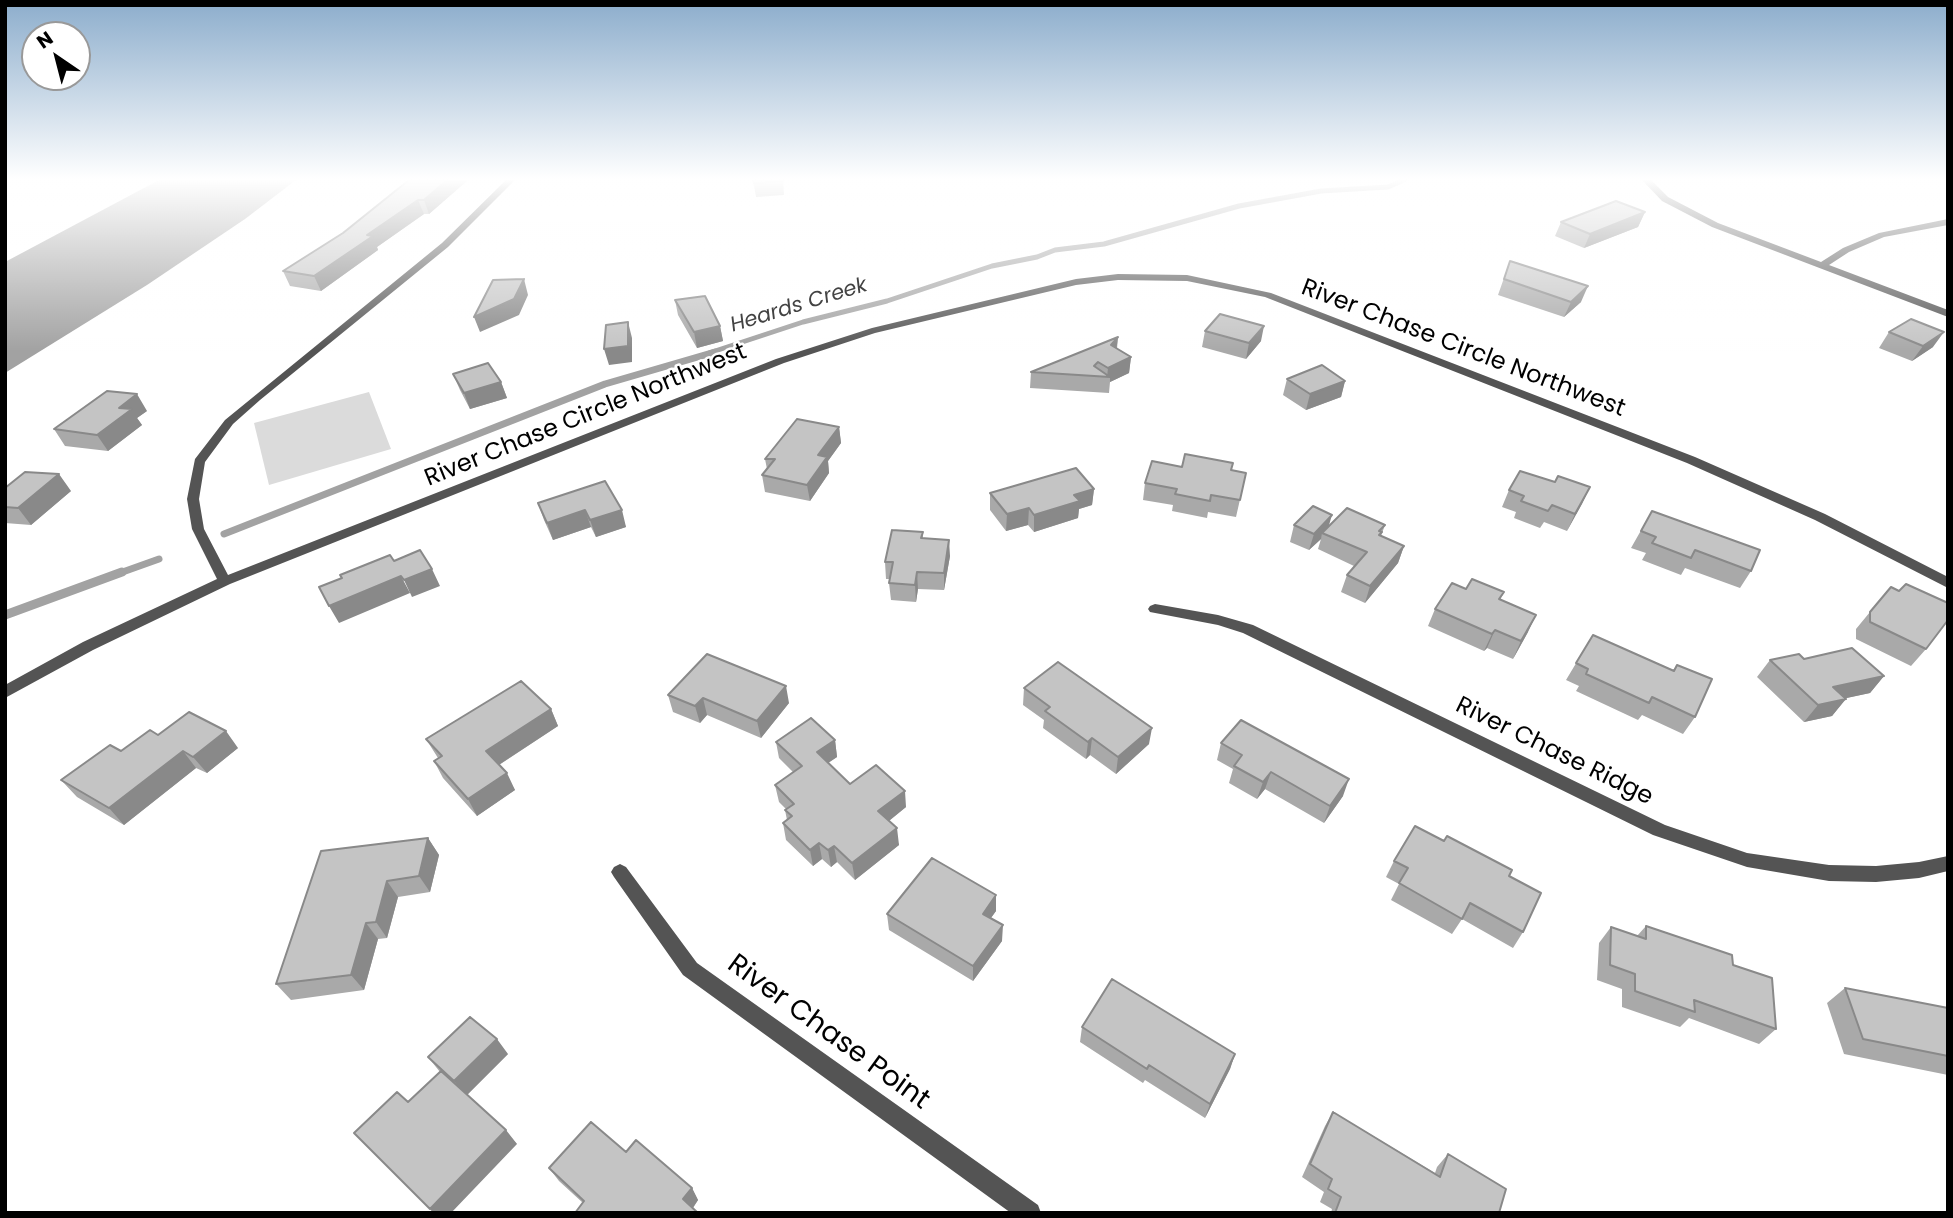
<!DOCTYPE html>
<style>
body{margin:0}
#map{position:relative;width:1953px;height:1218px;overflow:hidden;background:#fff;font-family:Poppins,sans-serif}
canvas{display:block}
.frame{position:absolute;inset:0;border:7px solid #000;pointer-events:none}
.north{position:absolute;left:21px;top:21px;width:70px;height:70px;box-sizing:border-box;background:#fff;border:2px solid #999;border-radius:50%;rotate:325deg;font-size:19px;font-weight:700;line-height:28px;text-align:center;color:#000}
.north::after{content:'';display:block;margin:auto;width:24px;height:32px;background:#000;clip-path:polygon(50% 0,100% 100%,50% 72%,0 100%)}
</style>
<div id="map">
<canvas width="1953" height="1218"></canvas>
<div class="frame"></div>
<div class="north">N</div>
</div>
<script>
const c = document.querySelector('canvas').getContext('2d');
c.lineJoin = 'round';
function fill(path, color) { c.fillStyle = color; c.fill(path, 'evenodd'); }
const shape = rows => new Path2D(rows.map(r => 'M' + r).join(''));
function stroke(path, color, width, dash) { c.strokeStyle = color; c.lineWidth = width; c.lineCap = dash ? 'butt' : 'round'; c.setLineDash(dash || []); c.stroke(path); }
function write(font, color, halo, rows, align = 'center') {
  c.font = font + ' Poppins,sans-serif'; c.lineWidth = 5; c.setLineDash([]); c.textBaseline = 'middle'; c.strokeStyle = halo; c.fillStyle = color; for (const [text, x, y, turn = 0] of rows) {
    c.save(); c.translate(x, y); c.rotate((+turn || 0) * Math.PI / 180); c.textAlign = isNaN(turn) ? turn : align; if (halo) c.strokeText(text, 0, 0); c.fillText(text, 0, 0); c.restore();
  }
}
fill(shape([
 [369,392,391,449,269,485,254,423]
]), '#dbdbdb');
fill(shape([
 [159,180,296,180,245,219,147,285,5,373,5,262]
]), '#a2a2a2');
stroke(shape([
 [709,353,803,322,887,301,992,266,1037,257,1055,250,1104,244,1239,206,1321,191,1388,187,1404,180]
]), '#a2a2a2', 5);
stroke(shape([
 [224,534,605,384,715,352],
 [117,574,159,559]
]), '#a2a2a2', 7);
stroke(shape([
 [5,615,122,572]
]), '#a2a2a2', 9);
fill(shape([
 [506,180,515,180,448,247,260,400,233,424,205,462,199,499,204,529,228,575,776,359,872,328,1076,279,1118,274,1187,275,1271,293,1695,457,1825,514,1948,577,1948,588,1815,520,1687,463,1265,297,1187,281,1118,280,1076,285,875,333,784,363,230,584,93,650,5,698,5,685,83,642,217,579,192,529,187,499,195,459,225,420,442,243,506,180],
 [1642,180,1651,180,1668,197,1718,223,1821,262,1843,248,1879,233,1948,219,1948,225,1884,237,1849,252,1829,265,1948,310,1948,317,1712,227,1662,201,1642,180],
 [1155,604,1218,615,1253,625,1665,825,1747,853,1829,865,1876,866,1919,862,1948,856,1948,871,1919,878,1876,882,1829,881,1747,867,1653,835,1243,633,1218,625,1150,612,1148,609,1150,606,1155,604],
 [620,864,626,867,697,963,1038,1205,1041,1213,1011,1213,683,975,614,877,611,872,614,867,620,864]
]), '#545454');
fill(shape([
 [409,180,468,180,429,214,424,214,377,247,378,250,321,291,290,286,283,271,343,233],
 [753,180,783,180,784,195,756,197],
 [1645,212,1638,227,1584,248,1555,236,1561,222],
 [1510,261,1581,302,1564,317,1498,295],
 [675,300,720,326,723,341,697,348,678,315],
 [1205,331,1261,341,1246,359,1202,347],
 [1889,332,1933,347,1912,361,1879,348],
 [1118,337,1117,349,1131,357,1129,373,1110,382,1109,393,1030,388,1031,372],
 [453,374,501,382,507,398,470,409,460,390],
 [1287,379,1345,381,1341,397,1306,410,1283,395],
 [147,411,137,418,142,425,108,451,65,446,54,429],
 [839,427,841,443,828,461,829,473,810,501,765,492,762,475,767,469,765,459],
 [1182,467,1231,470,1246,473,1236,517,1208,512,1207,518,1172,511,1173,505,1143,500,1145,483],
 [605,481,626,527,596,537,591,527,553,540,544,520,538,503],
 [1555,482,1590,487,1567,531,1544,522,1540,528,1514,518,1516,512,1502,507,1509,490],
 [5,488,71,491,31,525,5,523],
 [1094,489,1092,505,1079,509,1078,518,1034,532,1028,525,1006,531,990,510,990,493],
 [1652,511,1751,571,1740,588,1685,568,1681,575,1642,560,1646,553,1631,548],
 [1294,525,1329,526,1385,525,1381,536,1404,546,1398,563,1365,603,1341,592,1347,575,1354,566,1318,549,1321,539,1309,550,1290,542],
 [923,532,923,538,950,556,944,590,918,589,916,602,891,600,889,583,890,579,886,579,885,562],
 [1466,589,1504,592,1500,600,1528,632,1513,659,1487,648,1484,651,1428,626,1435,609],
 [1870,612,1926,649,1911,666,1856,639,1856,629],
 [1593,635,1673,670,1677,665,1695,717,1683,734,1642,715,1638,720,1576,691,1579,686,1566,680],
 [1804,659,1884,676,1870,693,1846,698,1832,716,1804,722,1757,677,1770,660],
 [1024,688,1149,744,1116,774,1090,755,1086,759,1043,728,1044,720,1023,705],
 [668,695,789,703,761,738,707,715,700,723,673,712],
 [551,709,558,726,499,765,515,790,477,816,443,778,434,761,438,758,426,739],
 [158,735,238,748,207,773,196,768,124,825,77,797,61,780,121,751],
 [835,740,837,757,828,763,850,784,906,807,889,821,899,845,855,880,837,862,831,867,822,859,813,866,786,840,783,823,787,820,785,810,786,809,779,802,775,785,793,772,779,758,776,742],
 [1221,743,1343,796,1324,823,1265,789,1257,799,1229,783,1233,769,1217,760],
 [428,838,439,855,430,892,398,897,387,938,378,939,364,990,291,1000,276,984],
 [1394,861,1509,876,1523,932,1513,948,1462,919,1452,934,1391,900,1399,884,1386,877],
 [996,911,991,918,1002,941,973,981,889,930,887,914],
 [1646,926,1733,965,1776,1029,1759,1044,1689,1018,1680,1027,1622,1007,1622,989,1597,980,1599,943,1611,927,1637,936],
 [1845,988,1948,1008,1948,1075,1844,1054,1827,1003],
 [1082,1027,1235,1054,1230,1069,1205,1118,1145,1080,1143,1083,1080,1042],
 [508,1054,467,1095,517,1144,408,1102,440,1072,428,1057],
 [1333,1112,1435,1173,1437,1167,1448,1154,1499,1213,1331,1213,1332,1209,1320,1202,1324,1192,1302,1177,1325,1126],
 [626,1152,692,1188,698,1200,693,1208,583,1203,559,1181,549,1168]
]), '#a9a9a9');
fill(shape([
 [447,180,468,180,429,214,424,200],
 [418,200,424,214,377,247,378,250,321,291,314,276,367,235],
 [1645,212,1638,227,1584,248,1590,234],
 [524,279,528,295,519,315,480,332,474,317],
 [1588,286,1581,302,1564,317,1571,302],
 [628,322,632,338,632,362,609,365,604,349],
 [720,326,723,341,697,348,694,332],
 [1264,326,1261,341,1246,359,1249,343],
 [1944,332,1933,347,1912,361,1923,346],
 [1118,337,1116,352,1111,345],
 [1131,357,1129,373,1110,382,1110,377,1107,377,1108,368],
 [1345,381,1341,397,1306,410,1310,394],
 [501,382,507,398,470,409,464,393],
 [137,394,147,411,137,418,142,425,108,451,97,435,119,408],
 [839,427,841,443,828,461,829,473,810,501,807,485,818,455],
 [59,474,71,491,31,525,18,508],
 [1590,487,1582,504,1567,531,1575,514],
 [1094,489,1092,505,1079,509,1078,518,1034,532,1034,515,1074,495],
 [1029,508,1028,525,1006,531,1007,514],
 [585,510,591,527,553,540,547,523],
 [622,510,626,527,596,537,590,520],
 [1332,515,1327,532,1322,533,1321,539,1309,550,1314,534],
 [949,540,950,556,944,590,944,573],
 [1404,546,1398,563,1365,603,1370,586],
 [432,569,440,586,412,597,404,580],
 [917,572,918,589,916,602,915,585],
 [401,576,410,593,339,623,329,606],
 [1536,615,1528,632,1513,659,1521,641],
 [1495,630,1487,648,1484,651,1492,634],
 [1884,676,1870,693,1819,704,1833,687],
 [786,686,789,703,761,738,757,721],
 [703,698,707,715,700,723,695,706],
 [1846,699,1832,716,1804,722,1818,705],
 [551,709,558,726,494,768,486,751],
 [1152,728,1149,744,1116,774,1118,757],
 [226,731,238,748,207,773,193,757],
 [1092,738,1090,755,1086,759,1088,742],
 [835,740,837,757,819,769,817,752],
 [183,751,196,768,124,825,109,808],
 [1271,772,1265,789,1257,799,1263,782],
 [507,773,515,790,477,816,468,799],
 [1349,779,1343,796,1324,823,1330,806],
 [905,791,906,807,880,828,878,811],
 [897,828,899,845,855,880,852,863],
 [428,838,439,855,430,892,419,876],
 [819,843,822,859,813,866,810,850],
 [834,846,837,862,831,867,828,850],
 [387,881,398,897,387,938,376,922],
 [996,895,996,911,982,930,983,914],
 [366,923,378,939,364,990,351,975],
 [1003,925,1002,941,973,981,973,966],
 [497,1039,508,1054,466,1096,454,1081],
 [1235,1054,1230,1069,1205,1118,1210,1104],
 [506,1130,517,1144,451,1213,433,1213,430,1209],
 [692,1188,698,1200,690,1212,683,1199]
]), '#898989');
const building = shape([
 [409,180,447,180,424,200,418,200,367,235,373,236,314,276,283,271,343,233,409,180],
 [753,180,783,180,783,181,754,183,753,180],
 [1616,201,1645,212,1590,234,1561,222,1616,201],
 [1510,261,1588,286,1571,302,1504,279,1510,261],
 [524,279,514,299,474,317,493,280,524,279],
 [705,296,720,326,694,332,675,300,705,296],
 [1220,314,1264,326,1249,343,1205,331,1220,314],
 [1911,319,1944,332,1923,346,1889,332,1911,319],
 [628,322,628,346,604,349,606,325,628,322],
 [1118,337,1111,345,1131,357,1108,368,1098,362,1094,366,1110,377,1031,372,1118,337],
 [488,363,501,382,464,393,453,374,488,363],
 [1322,365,1345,381,1310,394,1287,379,1322,365],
 [107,391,137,394,119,408,132,409,97,435,54,429,107,391],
 [797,419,839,427,818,455,827,457,807,485,762,475,775,459,765,459,797,419],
 [1185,454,1233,463,1231,470,1246,473,1240,500,1211,495,1210,501,1175,494,1177,489,1145,483,1152,461,1182,467,1185,454],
 [1076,468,1094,489,1074,495,1080,501,1034,515,1029,508,1007,514,990,493,1076,468],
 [1520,471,1555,482,1558,476,1590,487,1575,514,1552,505,1548,511,1521,501,1524,496,1509,490,1520,471],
 [25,472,59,474,18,508,5,507,5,488,25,472],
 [605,481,622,510,590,520,585,510,547,523,538,503,605,481],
 [1313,506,1332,515,1314,534,1294,525,1313,506],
 [1347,508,1385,525,1379,531,1382,532,1379,535,1404,546,1370,586,1347,575,1367,552,1322,533,1347,508],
 [1652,511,1760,550,1751,571,1695,550,1691,558,1652,543,1656,537,1641,531,1652,511],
 [892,530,923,532,921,538,949,540,944,573,917,572,915,585,889,583,893,562,885,562,892,530],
 [420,550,432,569,404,580,401,576,329,606,319,587,342,578,340,575,390,555,394,561,420,550],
 [1472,579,1504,592,1499,599,1536,615,1521,641,1495,630,1492,634,1435,609,1452,583,1466,589,1472,579],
 [1906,584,1948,603,1948,620,1926,649,1870,622,1870,612,1891,587,1899,591,1906,584],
 [1593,635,1674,671,1677,665,1712,679,1695,717,1652,697,1649,703,1586,674,1588,669,1576,663,1593,635],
 [1852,648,1884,676,1833,687,1846,699,1818,705,1770,660,1799,654,1804,659,1852,648],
 [707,654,786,686,757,721,703,698,695,706,668,695,707,654],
 [1058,662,1152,728,1118,757,1092,738,1088,742,1045,711,1050,707,1024,688,1058,662],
 [521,681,551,709,486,751,507,773,468,799,434,761,442,756,426,739,521,681],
 [189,712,226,731,193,757,183,751,109,808,61,780,110,745,121,751,150,730,158,735,189,712],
 [811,718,835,740,817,752,850,784,876,765,905,791,878,811,897,828,852,863,834,846,828,850,819,843,810,850,783,823,792,816,785,810,794,804,775,785,802,766,776,742,811,718],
 [1241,720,1349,779,1330,806,1271,772,1263,782,1234,766,1242,755,1221,743,1241,720],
 [1415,826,1444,841,1447,836,1512,870,1509,876,1541,893,1523,932,1470,903,1462,919,1399,883,1408,868,1394,861,1415,826],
 [428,838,419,876,387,881,376,922,366,923,351,975,276,984,321,851,428,838],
 [932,858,996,895,983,914,1003,925,973,966,887,914,932,858],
 [1646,926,1732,955,1733,965,1772,978,1776,1029,1694,1000,1695,1012,1635,991,1635,974,1610,965,1611,927,1646,939,1646,926],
 [1112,979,1235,1054,1210,1104,1149,1065,1147,1069,1082,1027,1112,979],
 [1845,988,1948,1008,1948,1056,1863,1039,1845,988],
 [470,1017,497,1039,454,1081,428,1057,470,1017],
 [441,1071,506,1130,430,1209,354,1133,397,1092,408,1102,441,1071],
 [1333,1112,1440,1177,1448,1154,1506,1189,1499,1213,1335,1213,1341,1197,1328,1189,1332,1179,1310,1164,1333,1112],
 [591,1122,626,1152,636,1140,692,1188,683,1199,698,1213,575,1213,584,1201,549,1168,591,1122]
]);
fill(building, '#c4c4c4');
stroke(building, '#898989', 2);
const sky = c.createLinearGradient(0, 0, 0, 351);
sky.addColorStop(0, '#8cadcc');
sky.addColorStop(0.51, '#fff');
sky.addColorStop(1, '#ffffff00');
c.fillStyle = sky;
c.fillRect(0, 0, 1953, 351);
write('italic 21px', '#434343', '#fff', [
 ["Heards Creek",799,306,-17]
]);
write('24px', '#000', '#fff', [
 ["River Chase Circle Northwest",1463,349,21],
 ["River Chase Circle Northwest",586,416,-22],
 ["River Chase Ridge",1554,752,26]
]);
write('28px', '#000', '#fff', [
 ["River Chase Point",828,1033,36]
]);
</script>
